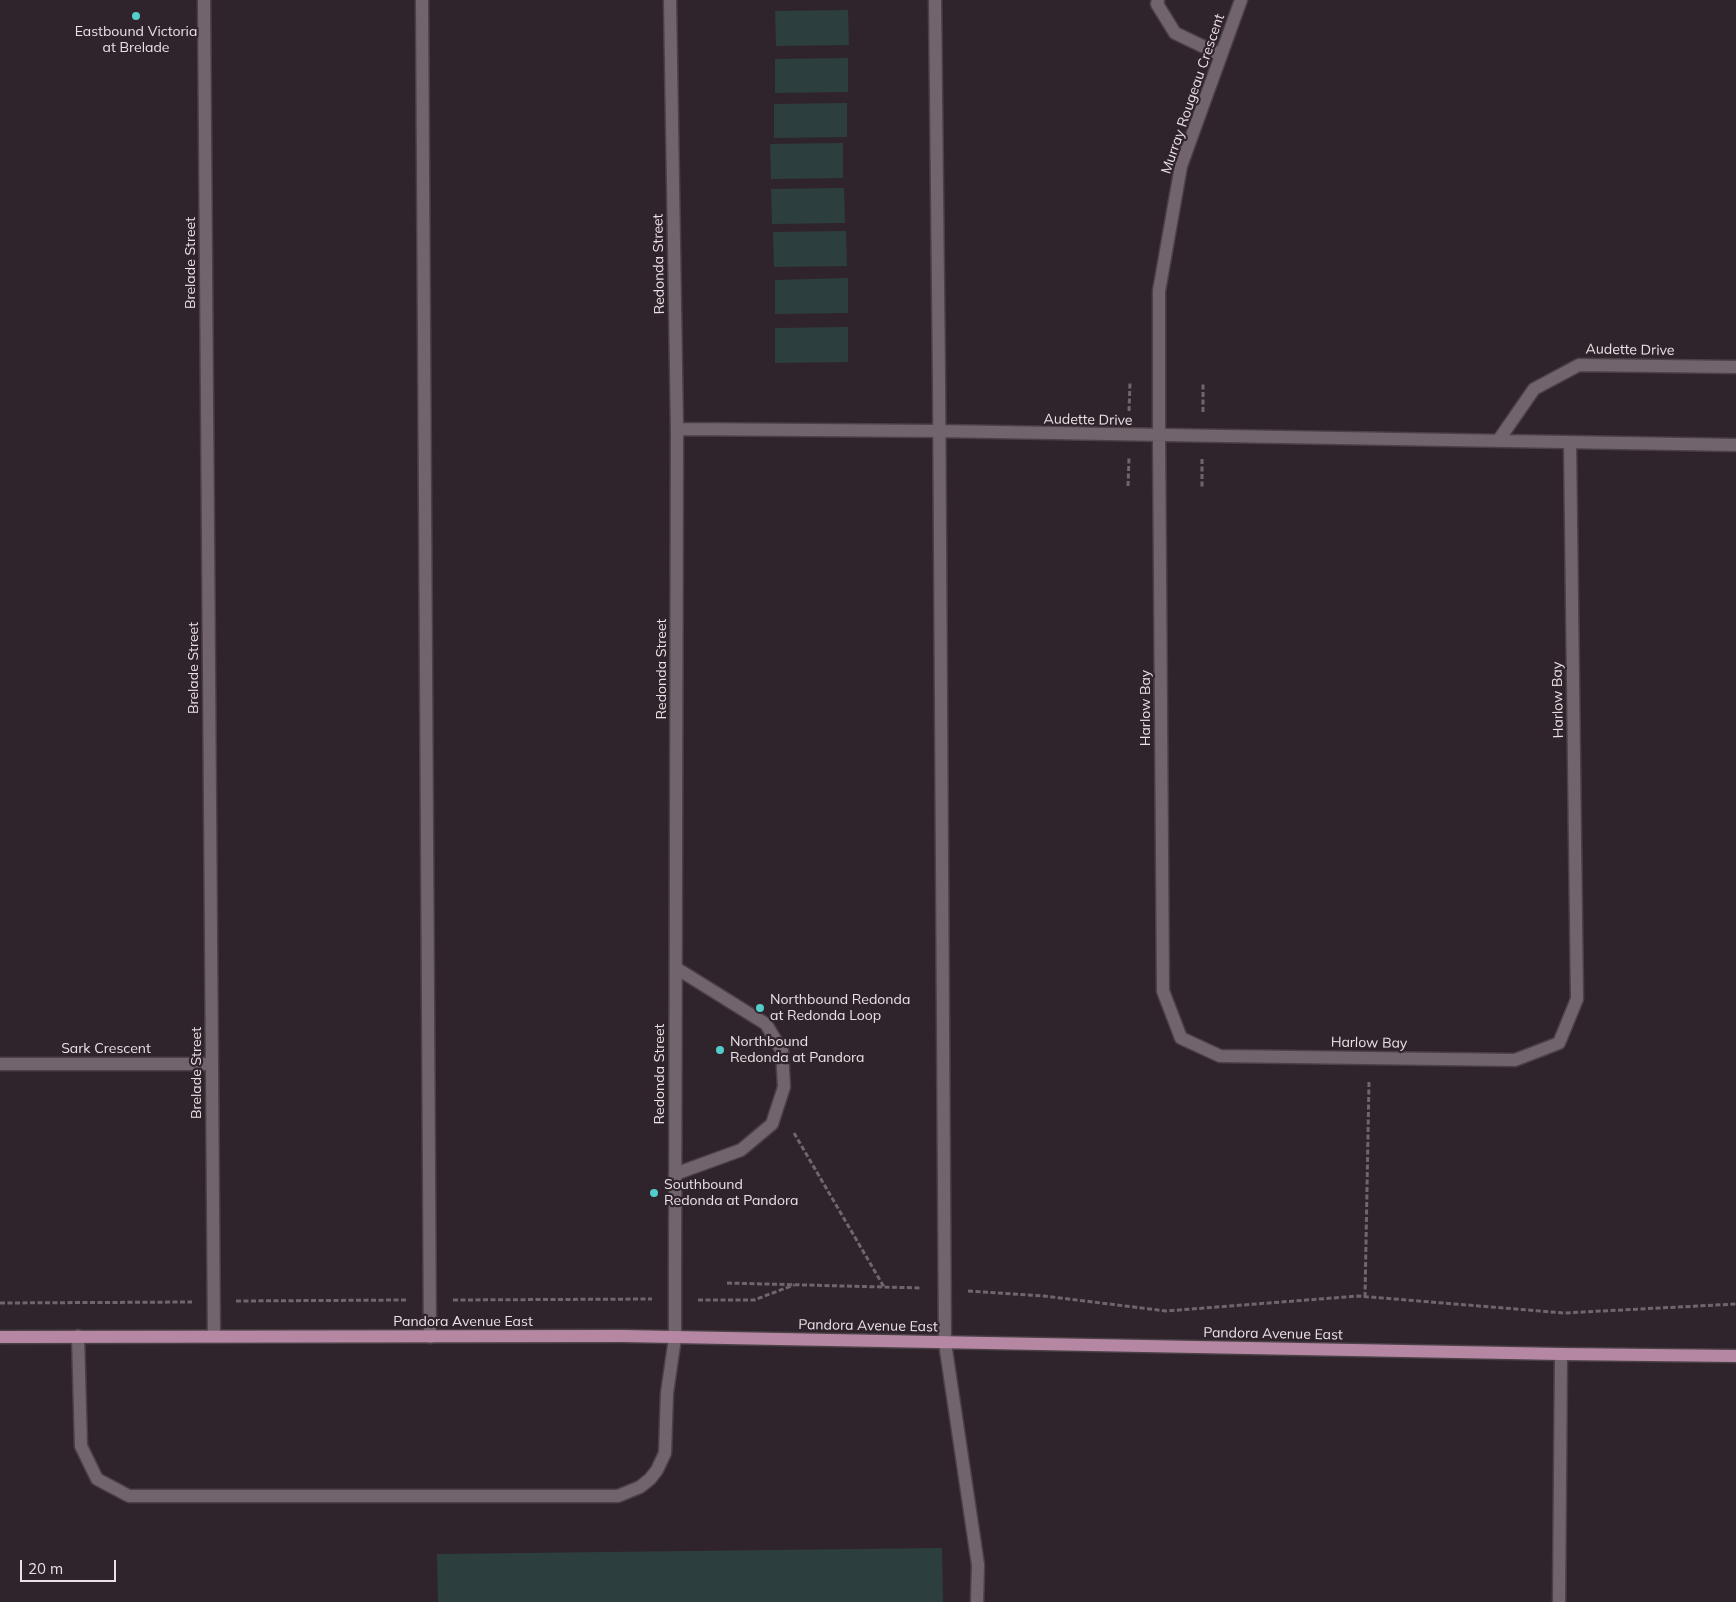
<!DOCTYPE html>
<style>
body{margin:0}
#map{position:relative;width:1736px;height:1602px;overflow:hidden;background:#30242c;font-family:Mulish,sans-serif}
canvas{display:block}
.scale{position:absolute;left:20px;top:1560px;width:96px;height:22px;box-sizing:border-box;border:2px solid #e9e1e6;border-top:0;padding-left:6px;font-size:15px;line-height:18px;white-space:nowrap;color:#e9e1e6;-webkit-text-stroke:4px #30242c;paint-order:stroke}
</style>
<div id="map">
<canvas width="1736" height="1602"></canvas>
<div class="scale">20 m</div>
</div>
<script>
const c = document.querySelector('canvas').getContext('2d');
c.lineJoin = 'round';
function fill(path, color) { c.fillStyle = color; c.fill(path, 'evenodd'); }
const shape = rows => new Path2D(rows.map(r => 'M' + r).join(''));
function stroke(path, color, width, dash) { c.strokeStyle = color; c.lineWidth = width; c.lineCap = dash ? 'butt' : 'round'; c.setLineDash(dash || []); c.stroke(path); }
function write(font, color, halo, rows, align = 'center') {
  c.font = font + ' Mulish,sans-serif'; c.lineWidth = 4.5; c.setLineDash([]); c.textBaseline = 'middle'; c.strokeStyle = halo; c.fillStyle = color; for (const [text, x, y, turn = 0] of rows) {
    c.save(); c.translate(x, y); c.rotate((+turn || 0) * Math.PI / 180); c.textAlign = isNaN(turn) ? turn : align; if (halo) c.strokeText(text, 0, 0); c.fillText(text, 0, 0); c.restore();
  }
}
fill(shape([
 [848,10,849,45,776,46,775,11],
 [848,58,848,92,775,93,775,59],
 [847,103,847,137,774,138,774,104],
 [843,143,843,178,771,179,770,144],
 [844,188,845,223,772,224,771,189],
 [846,231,847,266,774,267,773,232],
 [848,278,848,313,775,314,775,280],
 [848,327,848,362,775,363,775,328],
 [942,1548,943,1602,438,1602,437,1554]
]), '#2d3e3e');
const minor = shape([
 [204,0,214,1336],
 [422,0,430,1337],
 [935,0,939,381,945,1343,978,1565,977,1602],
 [1158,0,1157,4,1175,33,1221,55],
 [1241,0,1181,166,1159,291,1159,436,1163,991,1181,1038,1220,1056,1515,1060,1559,1043,1577,999,1570,443],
 [677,429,939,431,1736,445],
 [1498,441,1534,389,1579,365,1736,367],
 [0,1064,211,1064],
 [675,1174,741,1150,772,1124,784,1087,782,1051,766,1024,676,968],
 [78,1336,81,1446,97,1479,129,1496,618,1496,640,1487,650,1479,657,1470,665,1453,667,1393,675,1338,675,1267,677,429,670,0],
 [1559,1602,1561,1354]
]);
const major = shape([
 [0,1337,622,1336,1561,1354,1736,1356]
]);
stroke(minor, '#4a4146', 15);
stroke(major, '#4a4146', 15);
stroke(shape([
 [1129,411,1130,382],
 [1203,412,1203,383],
 [1202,459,1202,488],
 [1128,486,1129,458],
 [794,1133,884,1287],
 [727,1283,922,1288],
 [968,1291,1044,1296,1166,1311,1358,1296,1564,1313,1736,1304],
 [1365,1297,1369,1081],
 [453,1300,652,1299],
 [698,1300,754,1300,794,1285],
 [236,1301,407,1300],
 [0,1303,192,1302]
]), '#6f656c', 3, [5, 2.5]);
stroke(minor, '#72646c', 12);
stroke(major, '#b587a3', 12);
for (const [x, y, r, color] of [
 [136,16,5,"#52cdcb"],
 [760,1008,5,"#52cdcb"],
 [720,1050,5,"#52cdcb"],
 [654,1193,5,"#52cdcb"]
]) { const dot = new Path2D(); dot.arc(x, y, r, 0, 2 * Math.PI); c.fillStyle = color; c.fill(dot); stroke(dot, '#30242c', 2); }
write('14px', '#e9e1e6', '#30242c', [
 ["Eastbound Victoria",136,32,"center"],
 ["at Brelade",136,48,"center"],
 ["Northbound Redonda",770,1000],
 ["at Redonda Loop",770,1016],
 ["Northbound",730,1042],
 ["Redonda at Pandora",730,1058],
 ["Southbound",664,1185],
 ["Redonda at Pandora",664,1201]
], 'left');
write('14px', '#e9e1e6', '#30242c', [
 ["Murray Rougeau Crescent",1193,94,-71],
 ["Brelade Street",191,263,-90],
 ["Redonda Street",659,264,-91],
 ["Audette Drive",1630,350,1],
 ["Audette Drive",1088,420,1],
 ["Brelade Street",194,668,-90],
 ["Redonda Street",662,669,-90],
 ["Harlow Bay",1558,700,-91],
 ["Harlow Bay",1146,708,-90],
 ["Harlow Bay",1369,1043,1],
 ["Sark Crescent",106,1049],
 ["Brelade Street",197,1073,-90],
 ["Redonda Street",660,1074,-90],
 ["Pandora Avenue East",463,1322],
 ["Pandora Avenue East",868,1326,1],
 ["Pandora Avenue East",1273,1334,1]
]);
</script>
